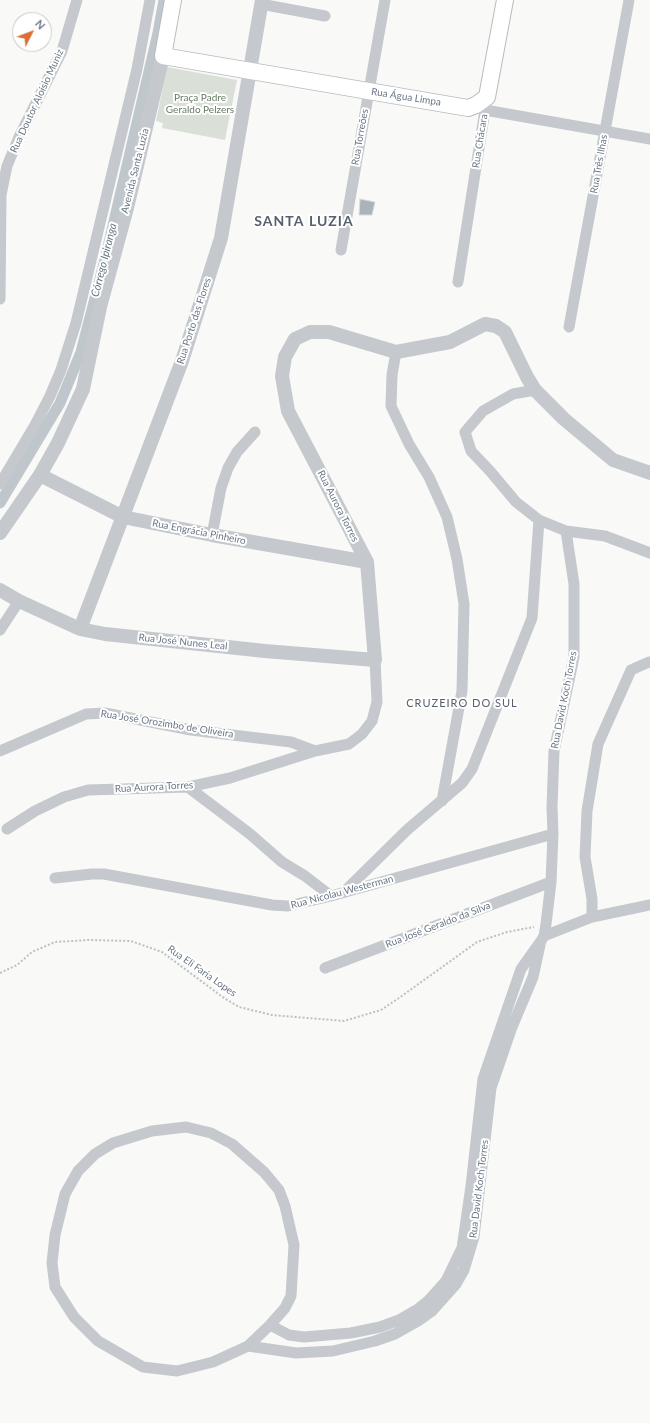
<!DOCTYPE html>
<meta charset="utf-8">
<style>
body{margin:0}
#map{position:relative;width:650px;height:1423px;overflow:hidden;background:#f9f9f7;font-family:Lato,sans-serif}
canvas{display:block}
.north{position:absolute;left:12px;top:12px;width:40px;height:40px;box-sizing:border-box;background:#fff;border:1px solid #c3c8cf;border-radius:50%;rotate:48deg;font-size:11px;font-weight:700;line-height:16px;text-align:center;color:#6a7686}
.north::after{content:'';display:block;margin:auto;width:14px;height:18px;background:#db6e35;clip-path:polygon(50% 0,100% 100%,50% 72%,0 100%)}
</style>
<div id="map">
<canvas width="650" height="1423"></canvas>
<div class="north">N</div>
</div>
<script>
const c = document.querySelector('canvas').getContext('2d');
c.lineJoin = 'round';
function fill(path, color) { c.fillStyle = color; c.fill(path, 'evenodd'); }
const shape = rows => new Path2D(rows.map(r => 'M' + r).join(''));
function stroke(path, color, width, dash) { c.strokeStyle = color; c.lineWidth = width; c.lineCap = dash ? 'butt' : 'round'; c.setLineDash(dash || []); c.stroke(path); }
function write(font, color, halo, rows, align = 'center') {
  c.font = font + ' Lato,sans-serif'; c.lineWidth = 4; c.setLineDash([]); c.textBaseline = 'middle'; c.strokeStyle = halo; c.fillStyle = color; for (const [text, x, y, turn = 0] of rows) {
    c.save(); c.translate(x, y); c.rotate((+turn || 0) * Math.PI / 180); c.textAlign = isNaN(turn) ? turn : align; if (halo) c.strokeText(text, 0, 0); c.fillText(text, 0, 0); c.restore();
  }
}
fill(shape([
 [167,67,237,80,225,140,162,128,163,123,156,121]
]), '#dae0d8');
stroke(shape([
 [0,503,60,403,81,352,105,260,158,33,164,0]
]), '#bfc7cd', 11);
const building = shape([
 [360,199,375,202,372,215,359,215,360,199],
 [337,215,336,226,325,223,326,216,337,215]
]);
fill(building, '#acb2b9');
stroke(building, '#dbdbd9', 1);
const secondary = shape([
 [173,0,163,56,468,108,476,105,487,97,505,0]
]);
stroke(secondary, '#b8bbc0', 18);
stroke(shape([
 [0,973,17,965,32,952,55,942,88,940,131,941,162,952,224,998,239,1007,272,1015,344,1021,381,1010,399,998,477,942,507,932,534,927]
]), '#bdbfc2', 2, [2, 2]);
stroke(shape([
 [261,4,325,16],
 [341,250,385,0],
 [458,282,485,110,650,139],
 [0,299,1,195,7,166,19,137,62,51,77,0],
 [569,327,629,0],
 [396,352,392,375,391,406,409,444,429,477,447,517,457,559,464,604,462,691,442,801],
 [535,390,513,394,483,411,465,432,471,451,490,471,516,502,539,520,566,531,605,536,650,553],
 [0,484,35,425,50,396,61,370,76,323,137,69,150,0],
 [212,535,221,488,228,468,237,452,255,432],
 [0,630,19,601],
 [0,751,86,714,105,713,191,730,291,742,315,751],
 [188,787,250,834,282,862,305,876,331,896],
 [7,829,35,811,64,797,88,790,188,787,230,778,315,751,349,744,362,734,372,721,377,702,375,660],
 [55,878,92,874,104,874,272,905,288,906,331,896,553,834],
 [345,891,407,830,462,783,472,769,532,618,539,520],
 [592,917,592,899,585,857,587,811,598,744,631,670,649,662,650,662],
 [544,936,592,917,650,905],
 [325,968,551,882],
 [186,1127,211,1133,232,1144,264,1172,279,1190,285,1206,294,1245,291,1296,285,1308,270,1325,248,1346,213,1362,177,1371,143,1367,98,1341,74,1317,55,1287,52,1263,55,1235,65,1194,78,1171,95,1154,113,1143,152,1131,186,1127],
 [270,1325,289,1335,304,1337,351,1333,380,1327,399,1320,418,1309,429,1300,446,1281,462,1248,471,1186,483,1079,521,969,541,941,544,936,546,924,551,882,553,834,552,807,554,751,574,657,574,584,566,531],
 [248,1346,296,1353,333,1351,375,1341,395,1334,418,1321,432,1311,456,1284,464,1270,474,1237,491,1088,512,1027,533,977,540,945]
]), '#c5c8cc', 11);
stroke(shape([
 [40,475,123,517,212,535,367,562],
 [0,533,40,475,58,443,83,389,100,307,127,208,163,56],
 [0,590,19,601,80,629,105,634,265,651,375,660,367,562,288,411,282,376,285,357,295,339,310,332,329,332,396,352,450,342,485,324,496,326,505,332,527,377,535,390,564,419,613,460,650,473],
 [80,629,182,361,221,238,262,0]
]), '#c5c8cc', 14);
stroke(secondary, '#fff', 16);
write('10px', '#6a7686', '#fff', [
 ["Rua Água Limpa",406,97,9],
 ["Rua Doutor Aloísio Muniz",37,101,-65],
 ["Rua Torreões",360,137,-80],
 ["Rua Chácara",480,141,-81],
 ["Rua Três Ilhas",599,164,-80],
 ["Avenida Santa Luzia",135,171,-76],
 ["Rua Porto das Flores",194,321,-72],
 ["Rua Aurora Torres",338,506,63],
 ["Rua Engrácia Pinheiro",199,532,11],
 ["Rua José Nunes Leal",183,642,6],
 ["Rua David Koch Torres",564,700,-79],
 ["Rua José Orozimbo de Oliveira",167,724,9],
 ["Rua Aurora Torres",154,787,-3],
 ["Rua Nicolau Westerman",342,892,-15],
 ["Rua José Geraldo da Silva",438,925,-21],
 ["Rua Eli Faria Lopes",202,971,35],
 ["Rua David Koch Torres",479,1189,-83]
]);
write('10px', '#667964', '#fff', [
 ["Praça Padre",200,98],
 ["Geraldo Pelzers",200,110]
]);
write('italic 11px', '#667781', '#fff', [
 ["Córrego Ipiranga",104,260,-76]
]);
c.letterSpacing = '1px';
write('11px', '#57606c', '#fff', [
 ["CRUZEIRO DO SUL",462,703]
]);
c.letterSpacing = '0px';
c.letterSpacing = '1px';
write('bold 14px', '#57606c', '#fff', [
 ["SANTA LUZIA",304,221]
]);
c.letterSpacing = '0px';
</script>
